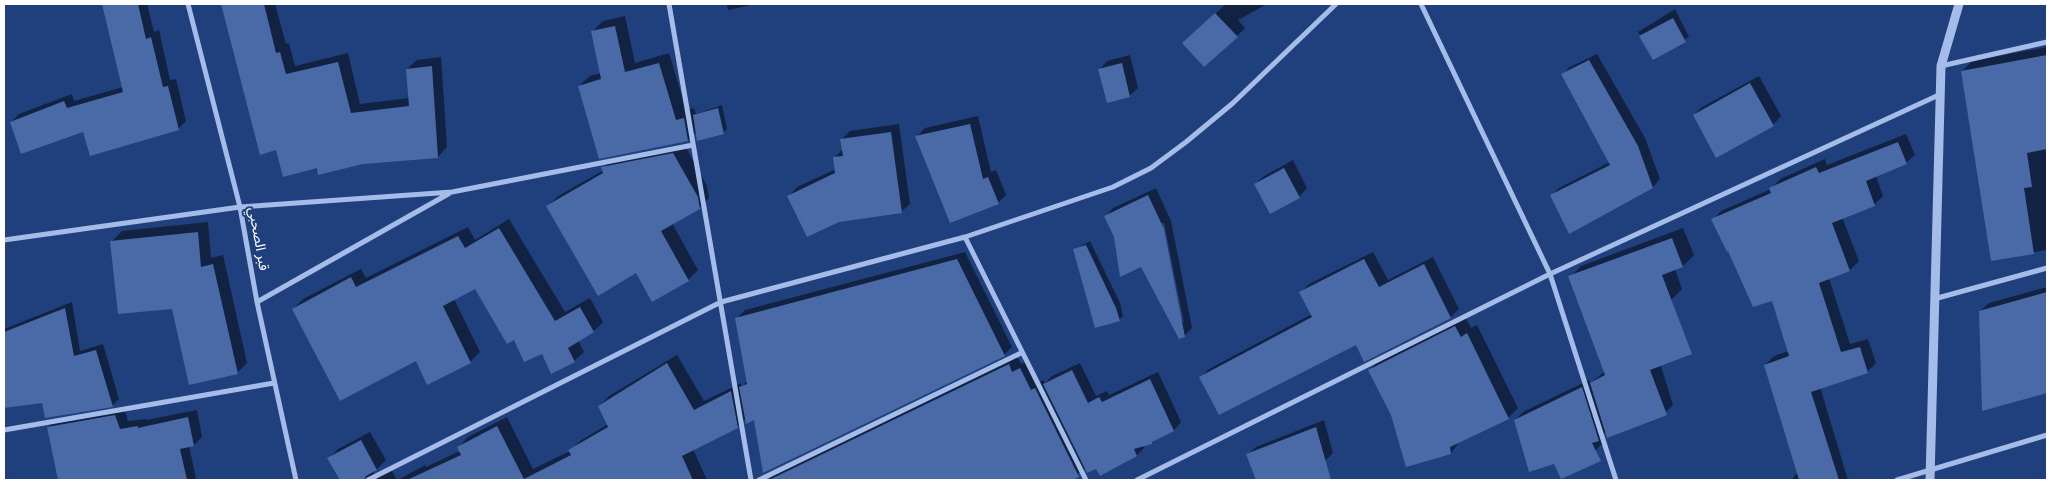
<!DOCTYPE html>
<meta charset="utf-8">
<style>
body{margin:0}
#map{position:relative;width:2051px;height:484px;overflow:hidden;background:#20407d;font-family:Overpass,sans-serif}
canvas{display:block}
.frame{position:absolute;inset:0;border:5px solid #fff;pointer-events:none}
</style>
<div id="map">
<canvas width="2051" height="484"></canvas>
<div class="frame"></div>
</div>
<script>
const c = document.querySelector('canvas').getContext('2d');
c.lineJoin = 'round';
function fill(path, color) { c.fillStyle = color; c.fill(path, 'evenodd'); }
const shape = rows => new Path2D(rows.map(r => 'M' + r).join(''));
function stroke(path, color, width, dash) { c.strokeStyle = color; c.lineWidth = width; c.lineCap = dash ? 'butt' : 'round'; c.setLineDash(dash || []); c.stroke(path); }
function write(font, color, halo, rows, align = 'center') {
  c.font = font + ' Overpass,"Noto Sans Arabic",sans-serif'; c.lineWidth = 4; c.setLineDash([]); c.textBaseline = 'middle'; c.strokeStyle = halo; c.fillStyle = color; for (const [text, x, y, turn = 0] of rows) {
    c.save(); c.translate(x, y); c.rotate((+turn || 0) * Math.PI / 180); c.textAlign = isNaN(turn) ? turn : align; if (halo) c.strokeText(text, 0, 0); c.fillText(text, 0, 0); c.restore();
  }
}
fill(shape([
 [104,4,147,4,154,32,159,30,170,80,176,79,186,121,178,129,84,130,11,122,19,114,72,94,74,101,123,87],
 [223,4,275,4,286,44,289,43,295,66,348,53,360,104,409,98,407,69,417,60,441,57,447,147,438,157,318,167,277,149,261,153],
 [727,4,755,4,728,10],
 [1226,4,1267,4,1238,20,1245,28,1237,36,1192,35],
 [1675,9,1689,37,1654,58,1638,32],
 [625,16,635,63,669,53,686,110,694,108,696,114,722,105,727,129,723,133,697,131,688,140,579,86,590,76,601,73,592,32,603,21],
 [2047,47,2047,250,1992,259,1962,71,1972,61],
 [1597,54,1645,138,1660,179,1653,187,1570,232,1551,196,1559,188,1610,162,1563,74,1570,67],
 [1130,55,1138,88,1129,96,1099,70,1107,61],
 [1759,76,1781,116,1773,125,1694,115,1702,107],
 [978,116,991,172,996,170,1006,195,998,203,917,136,925,128],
 [899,124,910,204,901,212,789,196,797,187,836,169,834,158,843,149,842,139,850,131],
 [1906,134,1915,155,1906,163,1876,176,1883,196,1875,204,1842,217,1859,261,1850,270,1829,278,1850,344,1868,339,1876,363,1867,372,1820,387,1848,480,1793,480,1793,478,1798,472,1765,365,1774,356,1789,351,1772,299,1729,250,1713,220,1721,211,1771,189,1780,179,1825,159,1827,165],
 [684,144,707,186,709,198,699,208,672,223,698,270,688,280,653,300,637,272,548,206,558,196,604,170,603,168,613,158],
 [1293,160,1307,188,1299,197,1255,184,1264,176],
 [1156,188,1171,221,1192,328,1184,336,1141,265,1115,237,1106,216,1113,208],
 [1161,223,1164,223,1184,323,1180,320],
 [509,219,565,312,590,298,603,322,594,331,578,340,584,352,574,361,514,339,475,288,454,299,480,352,470,362,416,359,293,309,303,299,361,269,366,278,468,227,475,240],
 [208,222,211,258,223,255,247,363,237,373,112,241,122,231],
 [1683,228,1694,255,1683,266,1675,269,1682,289,1671,300,1644,311,1673,405,1662,416,1606,432,1601,437,1603,443,1596,450,1515,420,1523,412,1589,380,1590,384,1605,371,1570,277,1581,266],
 [1090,241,1120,303,1123,316,1119,320,1074,250],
 [965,252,1012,347,1004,355,755,418,746,418,737,427,693,449,707,480,398,480,425,465,426,467,460,451,459,447,468,437,507,417,533,469,570,451,580,441,608,424,599,406,609,396,677,355,704,401,741,383,741,387,748,381,737,318,745,310],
 [1373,252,1388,280,1433,257,1459,309,1451,317,1365,360,1357,344,1201,377,1209,369,1312,314,1301,292,1309,284],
 [2047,287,2047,391,1984,410,1980,311,1989,303],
 [72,302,80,351,103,344,119,399,112,405,43,402,4,407,4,329],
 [1465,317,1471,328,1477,325,1518,408,1508,418,1460,441,1451,453,1407,465,1392,414,1370,370,1379,360],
 [1017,356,1021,364,1028,361,1039,382,1044,380,1045,383,1052,376,1080,363,1096,396,1107,391,1109,395,1158,372,1181,422,1174,430,1157,438,1152,443,1143,445,1144,448,1137,455,1086,468,1069,480,768,480,775,474],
 [124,407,128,421,146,419,146,420,197,410,202,437,194,445,189,446,196,478,194,480,60,480,48,427,57,419],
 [1324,420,1333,453,1325,461,1277,480,1258,480,1248,454,1256,447],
 [370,432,386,460,373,473,380,475,391,469,397,480,341,480,329,458,338,449]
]), '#0007');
fill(shape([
 [102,4,138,4,146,39,151,37,163,87,168,86,179,130,90,156,83,132,21,154,10,122,64,101,67,108,123,92],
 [221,4,264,4,276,53,280,52,286,74,338,62,351,113,409,106,406,69,432,66,438,158,363,164,318,175,317,168,283,177,276,150,260,155],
 [1215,13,1238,37,1204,67,1182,43],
 [1673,18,1686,42,1653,60,1639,36],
 [615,26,625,72,659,63,676,120,684,118,688,141,599,159,578,86,601,79,591,31],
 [2047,55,2047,149,2027,153,2032,187,2024,188,2034,254,1991,261,1961,71],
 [1589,60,1638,146,1653,188,1569,234,1550,195,1610,165,1561,74],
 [1122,63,1130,97,1107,103,1098,69],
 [1750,83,1774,126,1716,158,1693,115],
 [718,108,724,134,697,141,693,115],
 [970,124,983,179,988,177,999,204,950,223,915,136],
 [891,132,902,213,839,222,807,237,787,196,835,173,833,157,843,156,840,139],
 [1898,142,1907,164,1866,181,1875,206,1832,223,1850,271,1819,283,1841,352,1860,347,1868,373,1811,392,1839,480,1799,480,1764,365,1789,356,1772,301,1753,307,1728,251,1727,252,1711,219,1771,193,1769,188,1816,167,1819,173],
 [673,153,698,197,700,209,661,231,689,281,652,302,636,273,598,296,546,206,603,173,601,167],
 [1284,168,1300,198,1270,214,1254,184],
 [1148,195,1164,229,1185,337,1179,339,1141,267,1120,277,1114,237,1104,216],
 [499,228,555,321,580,307,594,332,568,348,575,362,551,374,542,354,524,362,514,340,507,344,475,289,443,306,471,363,427,385,416,361,340,401,292,309,351,277,356,287,458,236,465,248],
 [198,232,201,267,213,264,238,374,189,385,172,309,118,314,110,241],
 [1672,238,1683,267,1662,275,1692,354,1650,370,1667,415,1607,438,1590,383,1605,375,1568,276],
 [1086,245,1116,308,1120,321,1095,328,1073,249],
 [957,259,1005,356,763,473,754,420,746,424,739,387,747,384,735,318],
 [1364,259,1379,287,1424,264,1451,318,1364,362,1356,345,1219,415,1199,377,1312,317,1299,292],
 [2047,292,2047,393,1982,411,1979,311],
 [65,308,74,356,96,350,113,407,45,418,42,403,4,408,4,332],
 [1455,326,1461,337,1467,333,1509,419,1450,447,1451,454,1406,467,1391,415,1368,370],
 [667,363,694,410,731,391,738,428,682,456,693,480,407,480,461,455,457,447,497,426,524,479,571,455,568,450,608,427,598,406],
 [1009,364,1012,372,1020,368,1031,390,1035,388,1079,477,1072,480,769,480],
 [1072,370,1088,403,1099,397,1102,402,1150,379,1174,431,1152,442,1152,444,1134,449,1137,456,1100,476,1096,469,1087,473,1043,384],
 [1582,387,1599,441,1592,443,1601,461,1561,479,1554,464,1529,472,1514,420],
 [115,415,120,429,138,426,138,428,188,417,194,446,180,449,187,480,58,480,47,427],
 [1316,427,1331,480,1256,480,1246,454],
 [361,440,377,470,366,476,364,480,340,480,327,458]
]), '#4969a7');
stroke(shape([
 [188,4,240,207,257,302,296,480],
 [669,4,751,480],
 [1421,4,1550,274,1616,480],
 [1941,66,2047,42],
 [965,237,1086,480],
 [4,240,240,207,452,192,693,145],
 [1934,299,2047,268],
 [257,302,450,193],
 [4,430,274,383],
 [368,480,721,302,965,237,1113,187,1151,168,1186,142,1233,103,1336,4],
 [759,480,1021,353],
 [1137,480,1550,274,1941,94],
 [1897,480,2047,435]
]), '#a4bce7', 5);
stroke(shape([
 [1930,480,1941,66,1959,4]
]), '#a4bce7', 9);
write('14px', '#fff', '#20407d', [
 ["قبر الصحبي",257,239,80]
]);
</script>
